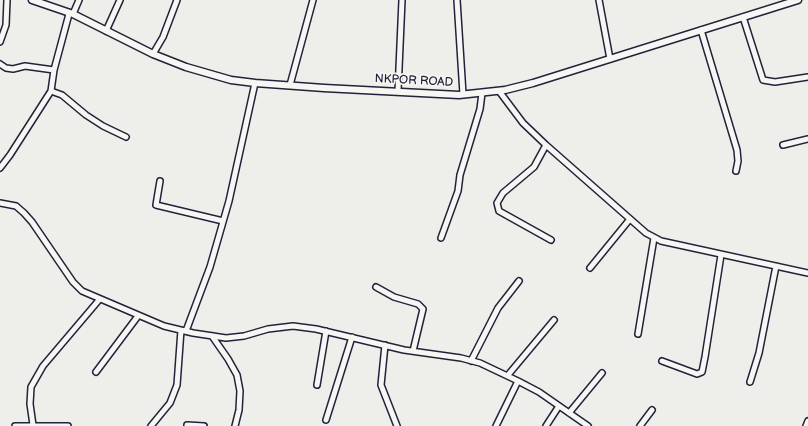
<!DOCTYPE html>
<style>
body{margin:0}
canvas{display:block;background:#eeeeeb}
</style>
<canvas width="808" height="426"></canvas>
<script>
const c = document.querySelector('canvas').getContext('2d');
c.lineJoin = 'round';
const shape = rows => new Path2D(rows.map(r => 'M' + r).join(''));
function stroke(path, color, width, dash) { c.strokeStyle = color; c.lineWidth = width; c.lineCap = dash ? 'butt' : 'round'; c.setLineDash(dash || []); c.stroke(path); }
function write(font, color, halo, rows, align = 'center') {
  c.font = font + ' "Balsamiq Sans",sans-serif'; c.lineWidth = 3.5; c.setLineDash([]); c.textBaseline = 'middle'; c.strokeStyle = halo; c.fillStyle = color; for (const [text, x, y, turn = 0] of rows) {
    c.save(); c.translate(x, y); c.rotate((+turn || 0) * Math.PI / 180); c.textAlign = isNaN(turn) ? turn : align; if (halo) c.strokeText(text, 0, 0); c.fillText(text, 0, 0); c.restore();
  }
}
const minor = shape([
 [457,0,463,94],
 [599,0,610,59],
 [73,14,79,0],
 [743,17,763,80,775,82,808,77],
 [701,30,737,150,738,161,736,171],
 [106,31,120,0],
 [0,42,6,25,7,0],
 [153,54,163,37,177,0],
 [0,64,6,68,13,69,25,66,54,70],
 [290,85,313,0],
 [51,91,62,95,86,115,103,126,126,137],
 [398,91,402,0],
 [499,91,523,123,546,145,646,233,661,241,808,273],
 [546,145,534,167,503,193,497,203,499,211,551,240],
 [783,145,808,139],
 [0,168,10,155,51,91,54,70,69,14],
 [160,181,156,205,223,221],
 [0,203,16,206,24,213,32,222,73,282,82,291,164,326,193,333,226,338,244,336,268,329,293,326,316,329,404,350,461,358,480,363,518,381,539,392,588,426],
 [441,238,458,191,460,175,480,109,482,93],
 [590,268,630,219],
 [376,287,394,297,418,304,423,309,413,351],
 [186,331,210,267,229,201,255,83],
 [638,334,654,238],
 [212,336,228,359,237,375,240,391,239,410,235,426],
 [385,345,381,385,397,426],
 [471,361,498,308,519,281],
 [662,361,697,374,702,372,705,357,721,255],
 [96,372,138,316],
 [508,375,554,320],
 [750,382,759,353,776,266],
 [317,385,326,331],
 [569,413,602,373],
 [326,420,352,337],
 [33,425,30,404,31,387,43,366,99,300],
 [187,425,204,426],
 [15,426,68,426],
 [151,426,170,403,177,385,181,330],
 [496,426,518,381],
 [546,426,559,406],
 [640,426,652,410],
 [806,426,808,421]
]);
const tertiary = shape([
 [32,0,73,14,153,54,186,67,231,80,255,83,324,88,459,95,505,90,533,83,798,0]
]);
stroke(minor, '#22223b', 8);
stroke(tertiary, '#22223b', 9);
stroke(minor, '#f6f6f2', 5);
stroke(tertiary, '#f6f6f2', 6);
write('12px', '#22223b', '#f6f6f2', [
 ["NKPOR ROAD",414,81,3]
]);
</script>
